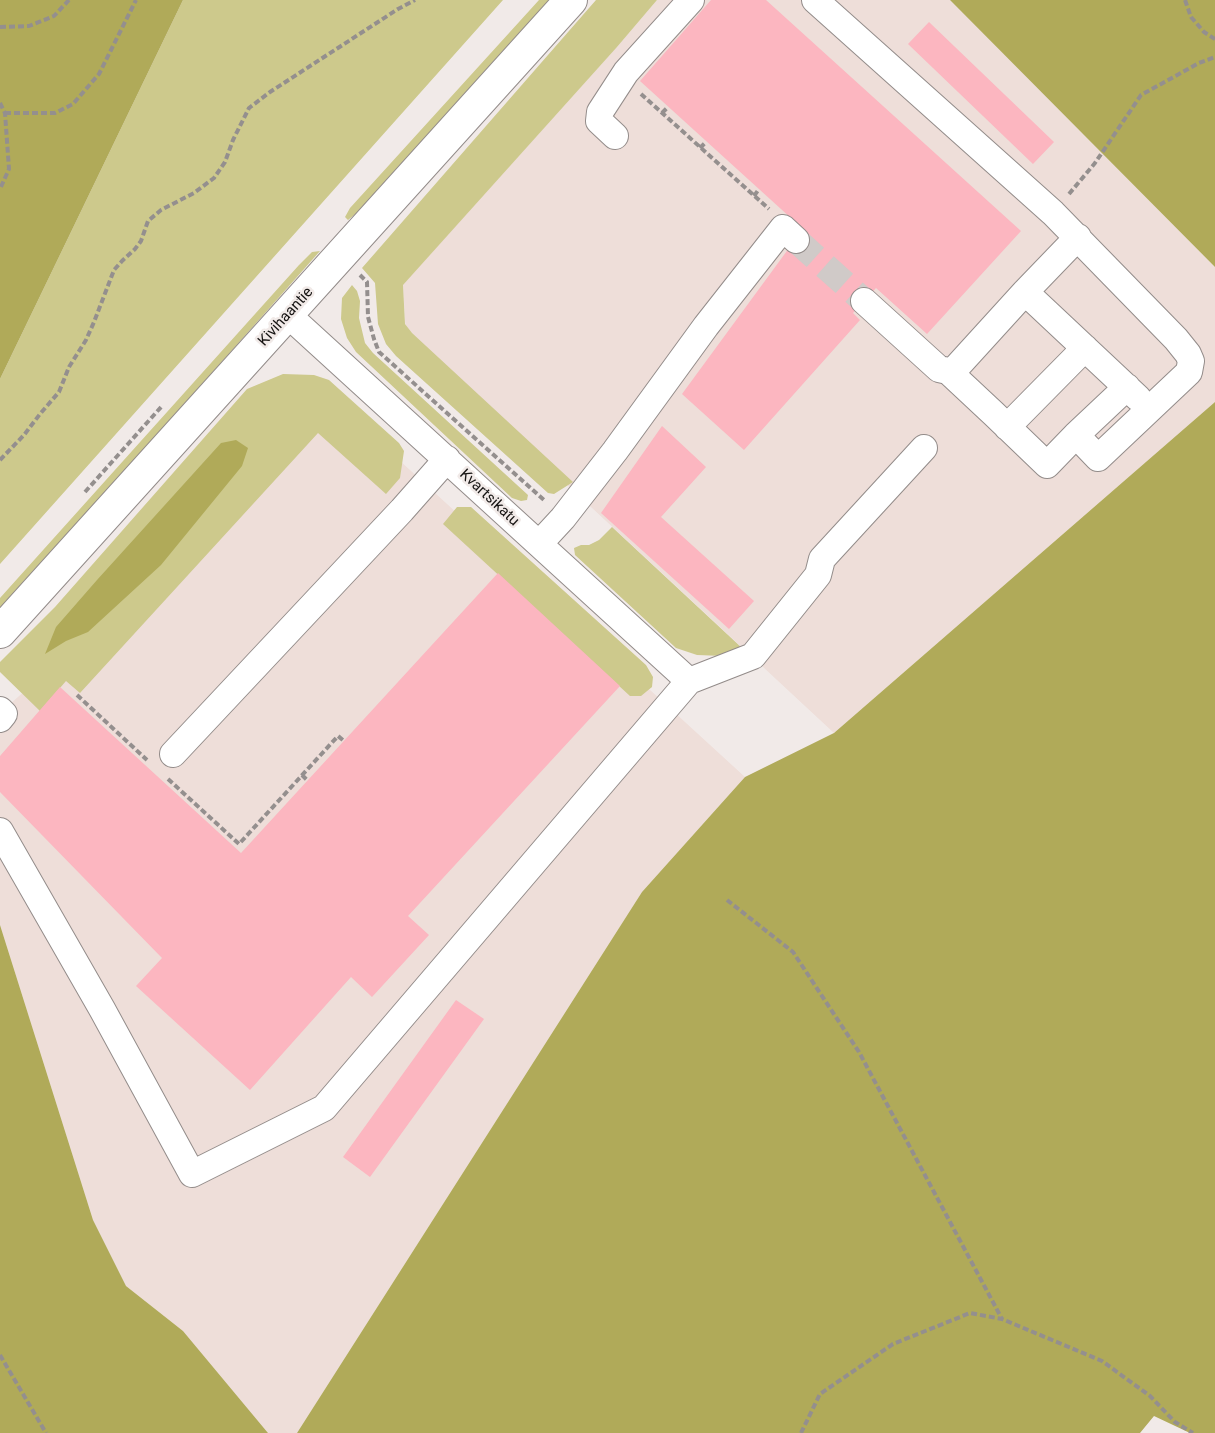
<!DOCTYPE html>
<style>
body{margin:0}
canvas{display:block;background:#f1eae8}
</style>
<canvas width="1215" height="1433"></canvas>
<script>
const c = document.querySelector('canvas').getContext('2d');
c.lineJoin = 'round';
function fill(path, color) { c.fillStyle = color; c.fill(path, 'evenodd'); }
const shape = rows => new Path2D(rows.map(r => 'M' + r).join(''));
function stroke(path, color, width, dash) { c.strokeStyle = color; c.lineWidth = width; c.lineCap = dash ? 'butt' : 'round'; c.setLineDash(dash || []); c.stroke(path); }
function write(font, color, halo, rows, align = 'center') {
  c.font = font + ' Roboto,sans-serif'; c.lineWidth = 5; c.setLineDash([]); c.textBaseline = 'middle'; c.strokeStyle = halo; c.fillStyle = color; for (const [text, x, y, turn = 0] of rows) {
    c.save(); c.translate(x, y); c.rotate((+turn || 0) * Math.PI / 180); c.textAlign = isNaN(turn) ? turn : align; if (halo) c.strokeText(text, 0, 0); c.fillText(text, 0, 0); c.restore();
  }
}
fill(shape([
 [657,0,950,0,1215,267,1215,402,834,733,406,335,403,284,617,47],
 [327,394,745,777,642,892,297,1433,268,1433,183,1331,126,1286,93,1220,0,925,0,713,65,655]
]), '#eeded9');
fill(shape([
 [183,0,503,0,0,564,0,379],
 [539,0,552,0,364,207,348,220,345,217,350,208],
 [596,0,657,0,617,47,403,285,405,324,412,333,573,482,554,494,548,493,396,356,386,344,378,324,375,283,362,268],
 [320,251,0,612,0,598,299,265,312,252],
 [352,285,357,291,360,301,359,318,365,343,373,353,528,495,527,500,521,501,512,498,356,352,347,338,341,319,342,298],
 [283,374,314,375,329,380,399,443,404,451,400,478,386,494,318,433,80,693,66,681,40,711,0,672,0,662,55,607,247,389],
 [457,507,471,507,646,665,653,677,652,687,641,696,630,696,443,524],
 [612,527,742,648,723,656,697,655,676,648,575,555,574,548,581,545,589,545,599,540]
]), '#cdc98c');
fill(shape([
 [0,0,183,0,0,379],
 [950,0,1215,0,1215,267],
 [1215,402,1215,1433,1190,1433,1154,1416,1140,1433,297,1433,642,892,745,777,834,733],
 [236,440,248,448,242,466,161,565,88,632,66,641,45,654,56,627,97,580,221,443],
 [0,925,93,1220,126,1286,183,1331,268,1433,0,1433]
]), '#b0aa59');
fill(shape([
 [711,0,766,0,1021,231,927,334,876,288,853,313,860,320,744,450,682,394,803,229,640,81],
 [929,22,1054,142,1033,164,908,44],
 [662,426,706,467,661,517,754,601,729,629,601,513],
 [498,573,620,686,408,916,429,935,372,997,351,977,250,1090,136,986,162,958,0,792,0,756,60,687,241,853],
 [456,1000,484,1019,370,1177,343,1157]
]), '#fcb6c0');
stroke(shape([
 [796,240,864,301]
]), '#d0cac8', 26, [26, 13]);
const minor = shape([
 [815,0,1053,213,1176,339,1188,354,1191,361,1189,372,1098,458,1076,435],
 [615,136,599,121,600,112,626,72,691,0],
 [1025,292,1138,398],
 [864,301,939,369,948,371,954,370,1025,292,1078,237],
 [288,315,689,681],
 [948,371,994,414,1047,465,1076,435,1127,387],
 [1007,427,1085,348],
 [539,544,563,518,615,451,706,326,783,228,796,240],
 [0,710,4,714,0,719],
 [173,754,402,510,447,459],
 [0,831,102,1009,192,1174,324,1108,689,681,753,656,818,575,822,559,924,448]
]);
const major = shape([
 [0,632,571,0]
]);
stroke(minor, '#938c8a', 28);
stroke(major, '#938c8a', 34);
stroke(shape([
 [1185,0,1191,17,1204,32,1215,39],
 [0,27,29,26,54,16,69,0],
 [641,94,769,209],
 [0,103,5,113,9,169,0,189],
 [5,113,55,113,73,104,99,74,136,0],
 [662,113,668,107],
 [700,148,706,142],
 [1069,194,1095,163,1141,95,1199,63,1215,57],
 [754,196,759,189],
 [360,275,367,282,368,317,374,339,379,352,545,501],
 [0,460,24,435,40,414,59,392,69,367,86,340,94,322,114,270,122,261,135,249,141,241,148,221,161,210,194,193,214,178,225,162,233,140,249,108,270,92,398,9,415,0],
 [85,492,162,406],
 [77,695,147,760],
 [302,775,308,781],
 [168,779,239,844,338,736,344,741],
 [727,900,793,952,859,1052,1002,1319],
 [0,1355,46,1433],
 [801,1433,820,1394,893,1344,970,1313,1002,1319,1102,1361,1150,1396,1175,1422,1193,1433]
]), '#948f8e', 4, [6, 3]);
stroke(minor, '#fff', 26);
stroke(major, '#fff', 32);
write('15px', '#161413', '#f1eae8', [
 ["Kivihaantie",286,317,-48],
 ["Kvartsikatu",489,498,43]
]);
</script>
